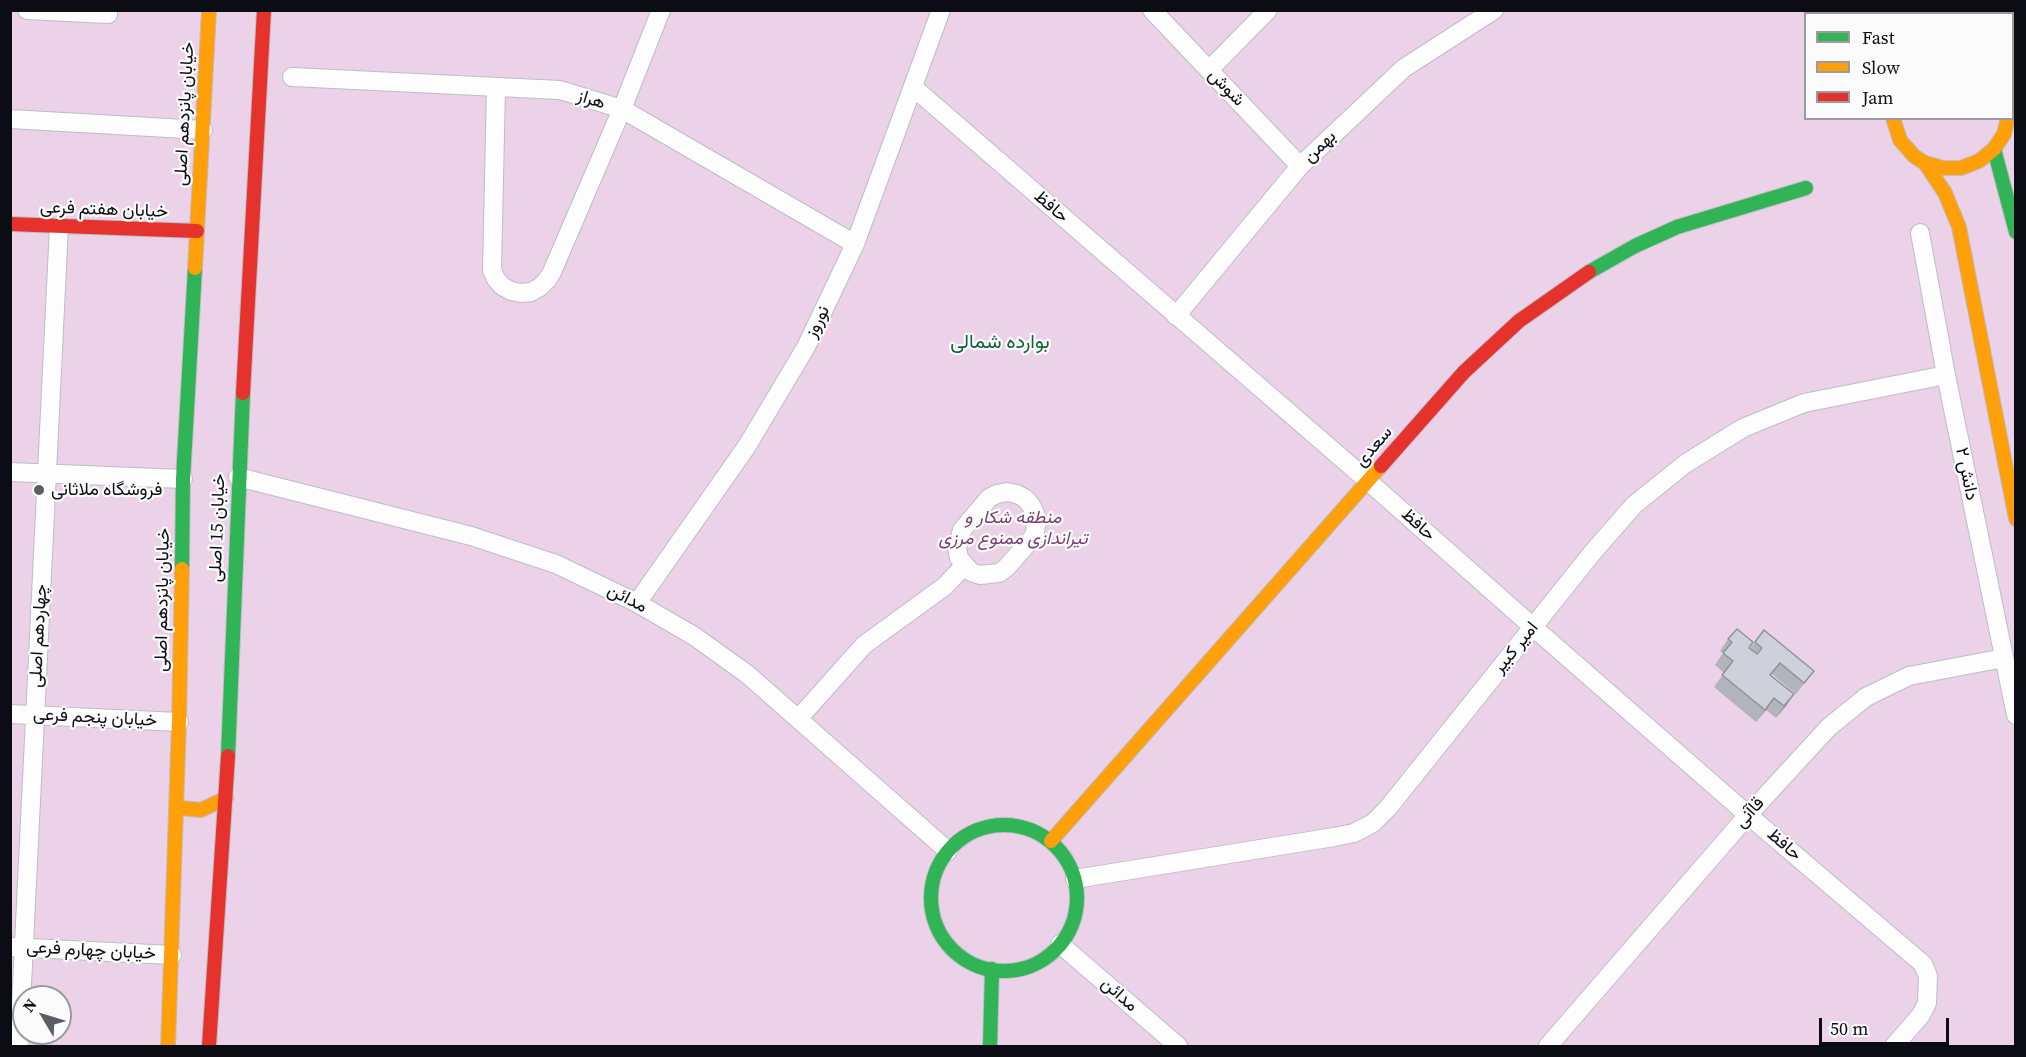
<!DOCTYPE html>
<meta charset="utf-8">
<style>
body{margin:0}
#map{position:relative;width:2026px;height:1057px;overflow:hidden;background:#f0f0f8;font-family:"Source Serif 4",serif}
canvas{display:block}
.frame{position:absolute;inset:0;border:12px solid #0c0c14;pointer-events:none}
.legend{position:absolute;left:1804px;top:12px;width:210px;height:108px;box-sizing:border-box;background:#fbfbfb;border:2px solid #9b9b9f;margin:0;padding:8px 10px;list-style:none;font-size:18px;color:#0c0c14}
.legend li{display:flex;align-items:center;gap:12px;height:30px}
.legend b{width:30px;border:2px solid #9b9b9f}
.north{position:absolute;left:12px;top:985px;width:60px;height:60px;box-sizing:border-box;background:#fbfbfb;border:2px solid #9b9b9f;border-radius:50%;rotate:308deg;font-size:16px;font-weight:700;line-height:24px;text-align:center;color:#0c0c14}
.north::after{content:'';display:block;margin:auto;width:21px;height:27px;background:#5c5c64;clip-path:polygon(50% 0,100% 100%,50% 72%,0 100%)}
.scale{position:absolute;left:1819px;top:1018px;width:130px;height:27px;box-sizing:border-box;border:3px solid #0c0c14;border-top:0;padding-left:8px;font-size:18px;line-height:21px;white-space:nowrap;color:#0c0c14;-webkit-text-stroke:4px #fbfbfb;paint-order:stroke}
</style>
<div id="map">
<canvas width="2026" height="1057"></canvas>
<div class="frame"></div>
<ul class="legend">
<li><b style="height:8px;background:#30b455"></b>Fast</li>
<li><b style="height:8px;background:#ff9f0a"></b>Slow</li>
<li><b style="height:8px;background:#e5322d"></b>Jam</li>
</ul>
<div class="north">N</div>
<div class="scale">50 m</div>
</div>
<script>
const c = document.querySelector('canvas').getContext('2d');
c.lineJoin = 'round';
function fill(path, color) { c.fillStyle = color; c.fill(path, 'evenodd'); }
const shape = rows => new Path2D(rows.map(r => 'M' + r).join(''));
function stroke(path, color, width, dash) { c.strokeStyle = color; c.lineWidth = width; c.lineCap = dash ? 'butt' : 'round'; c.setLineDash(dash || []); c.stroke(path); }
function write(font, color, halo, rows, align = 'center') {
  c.font = font + ' "Source Serif 4",Vazirmatn,serif'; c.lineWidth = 4.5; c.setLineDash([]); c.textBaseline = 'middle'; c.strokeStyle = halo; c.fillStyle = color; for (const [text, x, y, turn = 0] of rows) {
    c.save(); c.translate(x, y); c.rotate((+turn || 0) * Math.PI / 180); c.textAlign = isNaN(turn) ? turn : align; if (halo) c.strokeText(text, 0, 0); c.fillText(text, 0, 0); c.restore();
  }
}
fill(shape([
 [10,11,2015,11,2015,1046,11,1046],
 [1806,14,2012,14,2012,118,1806,118],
 [24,997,60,997,60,1033,24,1033]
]), '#ebd2e9');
const street = shape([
 [27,10,108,14,108,10],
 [1152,10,1300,166],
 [1209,70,1268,10],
 [292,77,560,90,622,109,855,244],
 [496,87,492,270,496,279,502,286,511,291,521,293,531,292,540,287,547,280,552,272,622,109,661,10],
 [913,87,1368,481,1533,627,1748,815,1923,964,1928,976,1927,1003,1921,1015,1894,1046],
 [10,119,203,130],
 [1920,233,1946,375,2016,715],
 [1176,316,1300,166,1404,68,1494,10],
 [10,472,183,479],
 [238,477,471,536,556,564,637,603,694,636,747,674,948,851],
 [1007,492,1017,494,1026,499,1032,507,1036,516,1036,526,1034,536,1007,567,999,573,980,575,971,572,959,558,957,548,962,530,989,498,997,494,1007,492],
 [637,603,747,446,806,347,855,244,941,10],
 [10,714,179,722],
 [798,719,864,645,945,586,964,566],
 [1075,879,1334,837,1354,833,1373,823,1388,808,1593,552,1634,505,1685,464,1743,428,1804,403,1946,375],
 [1060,944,1178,1046],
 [10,947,172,955],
 [19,1046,59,226],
 [1548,1046,1748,815,1829,727,1866,697,1909,676,2004,658]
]);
const fast = shape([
 [1905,10,1905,14],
 [1951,10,1952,14],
 [1994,149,2016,232],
 [1589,272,1635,246,1677,227,1806,188],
 [182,569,183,479,195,268],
 [228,756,243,393],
 '931 898a73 73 0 1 1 146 0a73 73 0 1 1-146 0Z',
 [990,1046,992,969]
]);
const slow = shape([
 [1835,10,1838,14],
 [2012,66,2016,66],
 [1893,118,1900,140,1914,156,1925,163,1943,168,1961,168,1979,161,1994,149,2004,134,2008,118],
 [1925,163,1945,193,1959,227,2016,519],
 [195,268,209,10],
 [177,805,181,808,201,810,226,798],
 [1051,841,1381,466],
 [168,1046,179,722,182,569]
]);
const jam = shape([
 [10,224,197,231],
 [243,393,264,10],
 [1381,466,1464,372,1519,321,1589,272],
 [209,1046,228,756]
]);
stroke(street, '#bdbdc5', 20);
stroke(fast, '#bdbdc5', 16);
stroke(slow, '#bdbdc5', 16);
stroke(jam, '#bdbdc5', 16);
stroke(street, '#fdfdfe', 18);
stroke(fast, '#30b455', 14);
stroke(slow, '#ff9f0a', 14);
stroke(jam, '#e5322d', 14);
fill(shape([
 [1728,639,1750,649,1755,642,1814,671,1796,694,1772,674,1771,675,1794,694,1776,718,1766,710,1756,722,1714,687,1724,673,1715,665,1723,653,1720,651]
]), '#b1b4bb');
fill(shape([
 [1794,694,1786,706,1776,718,1784,706],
 [1774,698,1766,710,1756,722]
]), '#909298');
const building = shape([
 [1737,629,1753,642,1749,648,1757,654,1762,648,1755,642,1764,630,1814,671,1804,683,1780,663,1770,675,1794,694,1784,706,1774,698,1765,710,1722,675,1733,661,1723,653,1732,642,1728,639,1737,629]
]);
fill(building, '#ced1d9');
stroke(building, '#909298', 1.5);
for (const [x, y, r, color] of [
 [39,490,6,"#5c5c64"]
]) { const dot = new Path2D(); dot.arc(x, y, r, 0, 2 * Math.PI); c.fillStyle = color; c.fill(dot); stroke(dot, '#fbfbfb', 2); }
write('18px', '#0c0c14', '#fbfbfb', [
 ["شوش",1226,88,46],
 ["هراز",591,100,17],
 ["خیابان پانزدهم اصلی",185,114,-87],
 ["بهمن",1320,147,-44],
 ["حافظ",1051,207,41],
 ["خیابان هفتم فرعی",104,210,2],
 ["نوروز",818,322,-64],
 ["سعدی",1374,447,-49],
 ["دانش ۲",1966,474,78],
 ["حافظ",1418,525,42],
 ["خیابان 15 اصلی",218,528,-88],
 ["مدائن",627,599,27],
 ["خیابان پانزدهم اصلی",163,600,-89],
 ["چهاردهم اصلی",39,636,-87],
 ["امیر کبیر",1516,648,-51],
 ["خیابان پنجم فرعی",95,718,3],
 ["قاآنی",1750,813,-48],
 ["حافظ",1784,845,41],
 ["خیابان چهارم فرعی",91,951,3],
 ["مدائن",1119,995,41]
]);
write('18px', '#0c0c14', '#fbfbfb', [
 ["فروشگاه ملاثانی",51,490]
], 'left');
write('italic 18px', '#783f6d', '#fbfbfb', [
 ["منطقه شکار و",1013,518],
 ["تیراندازی ممنوع مرزی",1013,539]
]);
write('20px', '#0e643d', '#fbfbfb', [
 ["بوارده شمالی",1000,343]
]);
</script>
